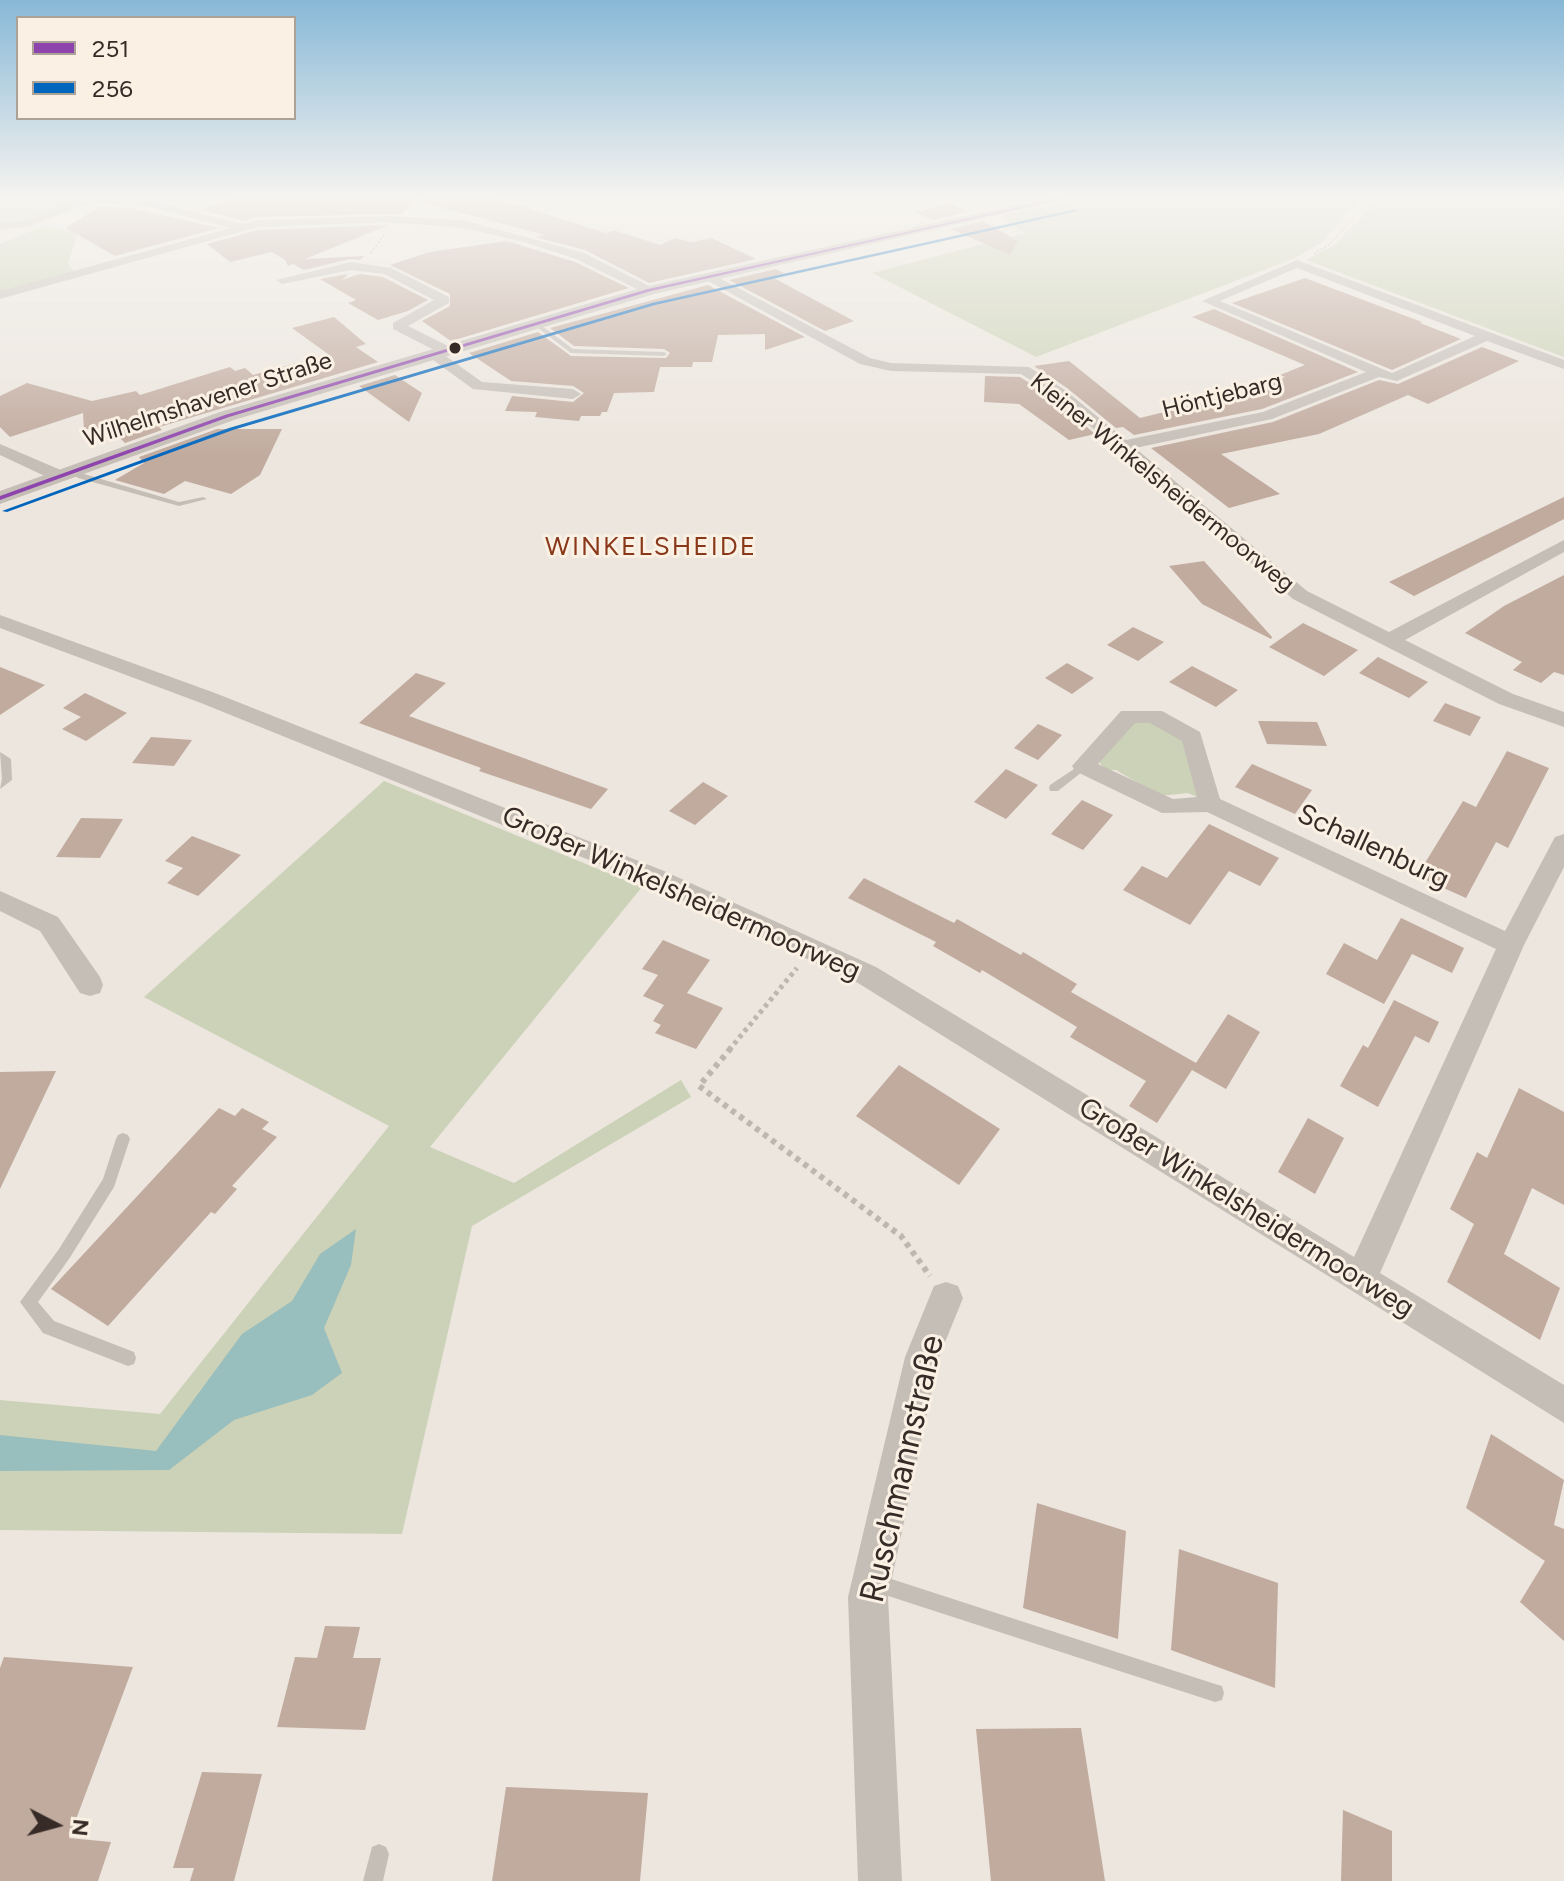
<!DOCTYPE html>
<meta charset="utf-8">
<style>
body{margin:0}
#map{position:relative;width:1564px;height:1881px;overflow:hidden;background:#ece6de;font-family:Figtree,sans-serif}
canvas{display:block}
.legend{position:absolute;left:16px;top:16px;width:280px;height:104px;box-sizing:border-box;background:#faf1e4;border:2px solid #aca298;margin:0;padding:10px 14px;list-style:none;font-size:24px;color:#362b26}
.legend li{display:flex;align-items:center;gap:16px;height:40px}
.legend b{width:40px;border:2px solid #aca298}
.north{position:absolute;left:16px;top:1785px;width:80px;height:80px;-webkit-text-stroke:6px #faf1e4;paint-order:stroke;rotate:96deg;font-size:22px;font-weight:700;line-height:32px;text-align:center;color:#362b26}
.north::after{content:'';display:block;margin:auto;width:28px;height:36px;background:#362b26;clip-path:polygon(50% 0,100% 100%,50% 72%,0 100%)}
</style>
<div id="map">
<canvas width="1564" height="1881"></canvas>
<ul class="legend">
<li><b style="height:10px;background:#8e44ad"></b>251</li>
<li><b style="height:10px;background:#0065bd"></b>256</li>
</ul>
<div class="north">N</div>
</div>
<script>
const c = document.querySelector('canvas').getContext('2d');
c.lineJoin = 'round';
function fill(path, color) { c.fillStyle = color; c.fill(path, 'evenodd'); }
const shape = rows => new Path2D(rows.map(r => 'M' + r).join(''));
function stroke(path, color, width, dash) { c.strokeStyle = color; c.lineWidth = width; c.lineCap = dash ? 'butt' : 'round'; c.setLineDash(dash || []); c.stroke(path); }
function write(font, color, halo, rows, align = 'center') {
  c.font = font + ' Figtree,sans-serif'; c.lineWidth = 6; c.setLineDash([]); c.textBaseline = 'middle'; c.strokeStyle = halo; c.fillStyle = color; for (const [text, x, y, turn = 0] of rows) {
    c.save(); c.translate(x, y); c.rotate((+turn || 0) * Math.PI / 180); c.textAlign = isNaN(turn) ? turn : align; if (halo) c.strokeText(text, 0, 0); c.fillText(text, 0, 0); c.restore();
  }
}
fill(shape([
 [0,196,99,196,37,219,0,222],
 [1094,196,1367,196,1352,207,1322,242,1293,259,1036,357,872,273,1025,233,999,216],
 [1380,196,1564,196,1564,357,1306,260,1336,244],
 [41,227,78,232,68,264,75,272,0,293,0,244],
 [1147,720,1182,740,1199,798,1188,793,1160,796,1116,770,1104,770,1099,761,1134,723],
 [384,781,642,887,430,1147,514,1183,681,1080,691,1097,472,1226,402,1534,0,1530,0,1400,160,1414,389,1126,144,997]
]), '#ccd2b7');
fill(shape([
 [356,1229,351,1265,324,1328,342,1373,312,1395,234,1420,169,1470,0,1471,0,1435,156,1451,242,1334,292,1301,320,1254]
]), '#99bebe');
fill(shape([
 [236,196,248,197,418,196,402,214,258,217,244,221,201,210],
 [425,196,489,196,606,233,614,230,660,245,675,238,691,242,712,238,756,259,649,283,585,250,535,237,545,235,424,203],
 [951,203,968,212,933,220,915,212],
 [98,207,130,208,219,228,115,256,66,228],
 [983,221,1018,241,1010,255,951,229],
 [389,225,305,259,364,256,360,260,350,259,304,270,293,264,288,266,285,260,272,252,230,262,207,244,258,230],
 [507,241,575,262,629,288,451,341,422,321,450,306,450,294,390,265,429,252],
 [776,269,784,273,772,277,854,321,825,331,729,280],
 [348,274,342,280,360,274,383,277,428,300,408,311,378,320,348,303,356,300,320,279],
 [1305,278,1422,322,1420,323,1461,339,1392,370,1232,303],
 [708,285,805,337,765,350,765,334,718,335,712,362,693,362,692,367,660,367,654,392,614,393,607,412,602,412,600,416,581,416,579,421,535,417,537,412,505,411,512,396,573,402,584,393,573,386,511,381,469,353,538,332,571,356,666,358,670,353,664,349,574,346,550,328],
 [1214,309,1358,372,1262,409,1134,435,1123,427,1116,428,1067,388,1034,366,1069,361,1140,418,1217,399,1222,402,1285,377,1280,375,1305,365,1192,317],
 [334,317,366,344,356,347,378,362,159,427,162,430,125,443,114,432,93,435,92,428,84,430,83,413,10,437,0,427,0,396,27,383,92,401,136,391,140,395,230,367,235,371,245,368,253,375,328,354,292,328],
 [1482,347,1519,361,1428,404,1408,395,1319,434,1221,454,1280,494,1229,508,1151,448,1273,422,1379,380,1398,384],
 [395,375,422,393,409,422,359,386],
 [985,376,1020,377,1053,398,1095,434,1069,440,1019,404,984,402],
 [217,429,282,429,260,475,231,494,185,481,164,494,115,480,144,463,139,457],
 [1564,497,1564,519,1414,596,1389,582],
 [1204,561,1272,637,1271,639,1202,604,1169,566],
 [1564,575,1564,675,1554,672,1541,683,1513,670,1522,662,1465,633,1504,606],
 [1303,623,1358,650,1324,676,1269,647],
 [1133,627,1164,642,1138,661,1107,645],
 [1378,657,1428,682,1409,698,1359,673],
 [1067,663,1094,678,1072,694,1045,678],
 [1192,666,1238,690,1216,707,1169,682],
 [0,667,45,685,0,715],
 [416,673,446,683,409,716,608,789,591,809,479,771,481,768,359,723],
 [85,693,127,713,86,741,62,729,81,717,63,708],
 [1445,703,1481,717,1470,736,1433,721],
 [1258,721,1317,722,1327,746,1267,744],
 [1038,724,1062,735,1038,760,1014,748],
 [151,737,192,740,174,766,132,763],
 [1507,751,1549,768,1508,848,1496,842,1466,898,1417,876,1463,801,1476,807],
 [1252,764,1312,790,1295,814,1235,787],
 [1006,769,1038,785,1006,819,974,802],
 [703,782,728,796,695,825,669,811],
 [1082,800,1113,815,1083,850,1051,834],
 [81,818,123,819,100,858,56,857],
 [1209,824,1279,858,1260,886,1229,871,1190,925,1123,890,1142,866,1167,878],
 [192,836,241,855,198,896,167,883,183,868,165,861],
 [864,878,954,923,957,919,1021,955,1023,952,1077,984,1071,992,1196,1063,1228,1014,1260,1032,1226,1089,1192,1070,1157,1123,1129,1106,1146,1081,1070,1037,1077,1027,982,970,980,973,933,946,936,942,848,898],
 [1401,918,1464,948,1452,973,1412,954,1384,1004,1326,974,1344,943,1377,960],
 [663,940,710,960,687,993,723,1008,696,1049,655,1033,661,1025,653,1021,664,1005,643,996,658,975,642,969],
 [1394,1000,1439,1022,1429,1043,1415,1036,1378,1107,1340,1086,1363,1045,1368,1048],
 [899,1065,1000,1129,959,1185,856,1116],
 [56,1071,0,1189,0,1072],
 [1519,1088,1564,1112,1564,1205,1532,1188,1504,1254,1560,1288,1540,1340,1447,1282,1474,1224,1450,1209,1477,1152,1487,1158],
 [219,1108,235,1116,242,1108,269,1122,262,1129,277,1137,232,1186,237,1189,215,1214,211,1212,108,1326,51,1289],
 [1308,1118,1344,1138,1315,1194,1278,1172],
 [1491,1434,1564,1480,1554,1525,1564,1529,1564,1641,1520,1602,1545,1561,1466,1508],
 [1037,1503,1126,1531,1118,1639,1023,1608],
 [1179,1549,1278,1583,1275,1688,1171,1650],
 [325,1626,360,1627,353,1658,381,1658,365,1730,277,1727,295,1657,317,1658],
 [4,1657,133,1667,69,1838,111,1842,98,1881,0,1881,0,1668],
 [1081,1728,1105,1881,991,1881,976,1729],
 [202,1772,262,1774,234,1881,190,1881,194,1868,173,1868],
 [506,1787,648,1793,640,1881,492,1881],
 [1343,1810,1392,1831,1392,1881,1341,1881]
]), '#c1aa9e');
stroke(shape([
 [371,253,384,235],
 [1314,254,1330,244,1372,196]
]), '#beb6af', 2, [2, 2]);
stroke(shape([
 [729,1050,797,968]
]), '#beb6af', 5, [4, 4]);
stroke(shape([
 [731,1048,699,1086,901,1236,930,1276]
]), '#beb6af', 6, [5, 5]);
fill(shape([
 [534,323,538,323,573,349,664,352,667,354,664,356,571,353,534,325,534,323],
 [68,467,74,467,84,474,179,502,203,497,207,499,179,506,78,478,68,471,68,467],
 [0,752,11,759,12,780,0,789,2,779,0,752],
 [1083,763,1088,766,1087,768,1058,791,1050,791,1049,788,1050,785,1083,763],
 [123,1133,128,1135,130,1139,114,1187,69,1259,38,1302,54,1321,134,1352,136,1358,134,1364,128,1366,43,1333,20,1302,59,1249,103,1179,116,1139,118,1135,123,1133],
 [876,1574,1215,1684,1222,1686,1224,1693,1222,1700,1215,1702,876,1592,870,1589,867,1583,870,1577,876,1574],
 [379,1844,386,1847,389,1854,383,1881,363,1881,372,1847,379,1844]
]), '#c5beb7');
fill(shape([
 [103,197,151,201,244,224,258,220,390,216,463,220,584,253,657,290,645,293,576,259,524,242,463,228,390,222,258,227,0,299,0,291,231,228,151,207,103,203,77,207,31,226,0,230,0,222,25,221,71,202,103,197],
 [1297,260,1564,360,1564,369,1487,341,1397,381,1379,377,1272,419,1135,448,1307,591,1389,632,1564,540,1564,552,1405,640,1513,694,1564,712,1564,727,1499,704,1293,599,1055,396,1021,374,891,371,860,364,699,276,710,273,870,358,891,363,1029,367,1065,390,1126,440,1263,412,1366,372,1202,301,1297,260],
 [1297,268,1475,336,1392,373,1220,301,1297,268],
 [351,262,391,268,449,297,449,303,408,326,450,347,450,353,443,354,482,382,573,389,581,394,573,399,473,389,429,357,427,354,434,350,393,329,393,323,434,300,384,274,351,270,282,284,276,280,351,262],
 [0,444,63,471,65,475,57,480,51,479,0,455,0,444],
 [0,615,215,693,664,871,876,967,1354,1257,1496,949,1207,812,1162,813,1075,771,1072,766,1121,711,1162,711,1200,732,1220,799,1505,931,1555,837,1564,834,1564,867,1524,945,1380,1273,1564,1385,1564,1423,858,983,646,883,201,703,0,628,0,615],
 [1135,723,1150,723,1182,741,1197,797,1173,799,1098,764,1135,723],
 [0,891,58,917,100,977,103,985,100,993,90,996,80,993,40,931,0,911,0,891],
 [946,1282,958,1286,963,1298,939,1357,888,1597,902,1881,858,1881,848,1597,905,1357,934,1286,946,1282]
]), '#c5beb7');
fill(shape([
 [1056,196,1080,196,654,294,234,420,0,504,0,491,220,412,644,287,1056,196]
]), '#c5beb7');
fill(shape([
 [1069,196,1075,196,651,291,229,417,0,500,0,496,225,415,648,289,1069,196]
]), '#8e44ad');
fill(shape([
 [1076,209,1078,211,655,305,233,430,7,512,2,511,229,428,652,303,1076,209]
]), '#0065bd');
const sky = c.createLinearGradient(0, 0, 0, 459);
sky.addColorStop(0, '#88b8d7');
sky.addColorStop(0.43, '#f6f4f0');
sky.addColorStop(1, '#f6f4f000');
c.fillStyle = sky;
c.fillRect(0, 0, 1564, 459);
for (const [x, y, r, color] of [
 [455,348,7,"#362b26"]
]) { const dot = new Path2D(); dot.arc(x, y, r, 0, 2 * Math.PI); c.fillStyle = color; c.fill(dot); stroke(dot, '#faf1e4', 3); }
write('24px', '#362b26', '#faf1e4', [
 ["Höntjebarg",1222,396,-14],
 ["Wilhelmshavener Straße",208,400,-18],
 ["Kleiner Winkelsheidermoorweg",1162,483,39]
]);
c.letterSpacing = '2px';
write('26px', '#89381a', '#faf1e4', [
 ["WINKELSHEIDE",651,547]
]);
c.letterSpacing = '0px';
write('28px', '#362b26', '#faf1e4', [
 ["Schallenburg",1373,847,25],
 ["Großer Winkelsheidermoorweg",681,894,24],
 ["Großer Winkelsheidermoorweg",1246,1208,32]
]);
write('34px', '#362b26', '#faf1e4', [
 ["Ruschmannstraße",903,1469,-77]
]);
</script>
